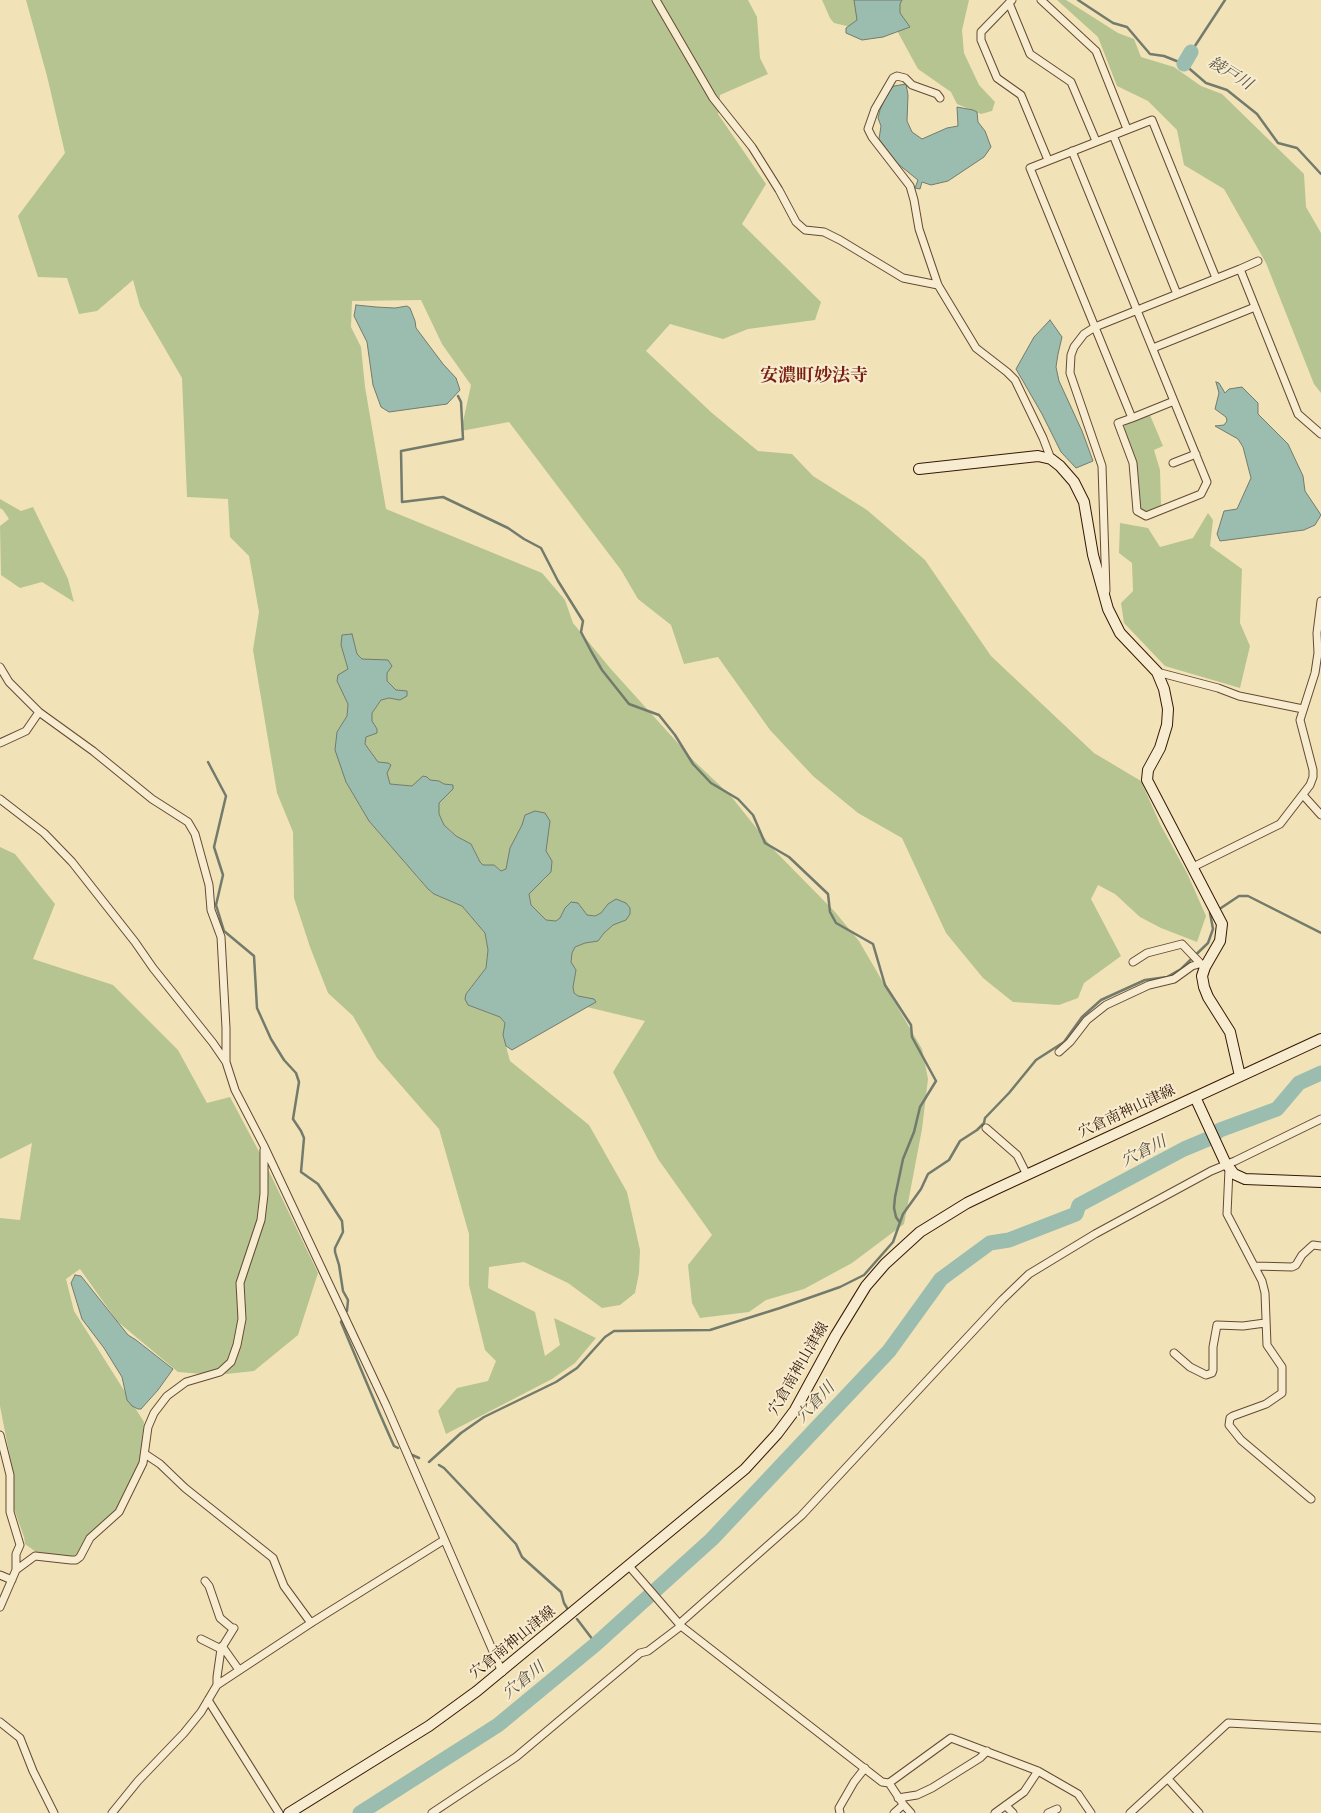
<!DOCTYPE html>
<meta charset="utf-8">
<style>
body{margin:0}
canvas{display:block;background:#f2e2b7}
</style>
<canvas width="1321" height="1813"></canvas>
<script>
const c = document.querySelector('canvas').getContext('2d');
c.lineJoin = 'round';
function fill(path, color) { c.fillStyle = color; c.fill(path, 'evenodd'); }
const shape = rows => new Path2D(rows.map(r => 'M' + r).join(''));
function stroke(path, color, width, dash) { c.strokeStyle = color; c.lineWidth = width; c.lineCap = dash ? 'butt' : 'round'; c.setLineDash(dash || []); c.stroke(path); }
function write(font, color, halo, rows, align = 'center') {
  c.font = font + ' "IM FELL French Canon","Noto Serif JP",serif'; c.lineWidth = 4; c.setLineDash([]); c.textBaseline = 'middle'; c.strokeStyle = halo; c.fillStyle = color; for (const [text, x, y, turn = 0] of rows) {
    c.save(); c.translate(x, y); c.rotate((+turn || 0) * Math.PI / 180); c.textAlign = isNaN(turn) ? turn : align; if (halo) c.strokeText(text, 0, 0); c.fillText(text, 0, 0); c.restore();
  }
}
fill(shape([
 [26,0,748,0,757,17,760,58,768,74,720,95,718,114,766,184,742,224,821,302,815,320,748,329,723,339,670,324,646,351,712,413,758,451,792,454,813,476,867,510,925,560,991,656,1094,753,1141,781,1160,824,1187,873,1206,916,1197,942,1161,928,1140,917,1115,894,1098,885,1091,899,1121,956,1084,983,1078,998,1059,1005,1013,1002,983,978,946,933,902,838,858,813,813,776,770,730,718,657,684,664,671,625,638,599,621,570,509,422,461,431,471,385,442,344,421,300,352,301,351,327,361,347,365,387,386,509,542,573,565,600,573,623,610,668,694,761,730,795,774,850,835,912,859,941,922,1049,928,1079,922,1129,904,1224,852,1263,804,1289,766,1300,749,1312,700,1318,692,1303,688,1265,712,1235,658,1159,613,1072,645,1021,587,1007,596,1002,588,998,578,996,574,993,573,987,576,970,571,962,572,953,575,947,585,943,598,941,604,933,613,925,626,920,608,904,601,913,595,916,587,915,578,903,565,908,561,918,556,921,546,920,531,905,529,893,546,878,552,861,546,851,550,821,525,815,522,825,510,848,506,869,501,871,494,865,483,865,480,862,471,844,456,836,444,825,439,814,439,803,453,789,439,781,430,780,412,786,390,784,387,773,388,763,378,762,365,744,366,737,377,729,372,721,372,713,381,700,389,698,400,700,396,690,386,681,387,673,362,659,357,654,352,634,341,645,348,669,337,681,348,704,347,716,337,732,346,782,369,821,428,889,434,894,462,906,485,933,488,950,486,968,466,994,468,1005,500,1017,505,1023,503,1035,510,1061,589,1125,627,1192,640,1250,639,1273,635,1293,620,1305,602,1308,568,1283,524,1262,489,1267,488,1288,535,1312,545,1356,560,1345,554,1318,596,1338,575,1363,552,1379,446,1434,438,1411,457,1388,488,1381,496,1361,485,1350,469,1285,469,1234,439,1129,377,1058,353,1016,328,993,310,947,294,898,293,832,277,793,253,650,259,612,249,556,230,537,228,499,187,497,182,378,140,306,133,280,97,311,79,314,67,278,38,277,18,216,65,153,47,76],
 [822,0,861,0,859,25,851,27,834,23,830,18],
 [898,0,969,0,962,30,964,53,979,85,995,102,992,111,981,114,957,104,951,92,918,69,895,27],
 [1057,0,1066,0,1118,33,1134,39,1141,57,1174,67,1201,86,1222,94,1304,174,1306,207,1321,233,1321,393,1314,384,1266,263,1224,189,1184,165,1177,130,1148,101,1117,86,1098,37],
 [1150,415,1163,446,1154,450,1160,470,1161,506,1146,512,1141,509,1135,460,1124,427,1126,424],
 [0,499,21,511,33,507,68,579,74,602,42,582,20,588,1,575,0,526,9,519,3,510,0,508],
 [1208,513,1213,520,1210,546,1242,569,1240,623,1250,646,1240,688,1165,666,1124,623,1121,603,1133,591,1132,563,1119,553,1120,523,1148,528,1160,547,1193,538],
 [0,847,15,854,55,904,33,959,113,985,178,1050,207,1103,230,1097,264,1161,318,1273,298,1335,254,1371,217,1375,178,1372,117,1321,80,1269,66,1279,74,1311,144,1422,140,1461,116,1511,90,1535,77,1554,72,1556,36,1552,25,1544,24,1537,14,1509,13,1473,0,1406,0,1218,20,1220,32,1143,0,1159]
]), '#b6c492');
const water = shape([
 [854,0,902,0,900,4,900,13,910,27,883,37,862,40,846,33,846,28,857,20,854,0],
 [906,84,908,95,907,121,912,132,922,139,947,128,958,126,957,107,973,110,977,112,978,122,985,131,991,147,984,157,948,181,931,185,922,182,920,189,915,188,918,180,898,164,879,139,881,126,878,118,880,110,888,91,894,86,906,84],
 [356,305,376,307,395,308,407,306,410,308,415,321,416,328,443,364,456,378,460,390,447,404,389,412,381,407,373,385,367,342,354,316,356,305],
 [1050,320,1062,337,1058,354,1056,367,1059,381,1082,431,1093,461,1076,468,1061,452,1042,414,1016,369,1034,337,1050,320],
 [1216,382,1219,383,1225,393,1229,389,1242,387,1258,403,1258,414,1288,444,1303,476,1305,491,1321,515,1315,525,1304,530,1220,541,1217,534,1224,511,1237,509,1251,478,1243,447,1238,439,1215,426,1224,425,1227,421,1226,417,1215,409,1219,393,1216,382],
 [352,634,357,654,362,659,388,660,392,666,387,673,387,681,396,690,407,691,407,696,400,700,389,698,381,700,372,713,372,721,377,729,377,733,366,737,365,744,378,762,388,763,391,765,387,773,390,784,412,786,423,776,427,777,430,780,439,781,444,784,453,785,453,789,439,803,439,814,444,825,456,836,471,844,480,862,483,865,494,865,501,871,506,869,510,848,522,825,525,815,535,811,545,813,550,821,546,851,552,861,551,872,529,894,531,905,546,920,556,921,560,918,565,908,571,902,578,903,587,915,595,916,601,913,608,904,616,899,626,903,630,908,630,914,626,920,613,925,604,933,598,941,585,943,575,947,572,953,571,962,576,970,573,987,574,993,578,996,594,999,596,1002,512,1050,506,1046,503,1035,505,1023,500,1017,468,1005,465,999,466,994,486,968,488,950,485,933,462,906,434,894,428,889,369,821,346,782,335,750,337,732,347,716,348,704,337,681,338,675,348,669,341,645,342,635,352,634],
 [75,1275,81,1276,128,1335,136,1340,173,1369,158,1390,141,1409,138,1409,132,1406,127,1400,122,1377,104,1348,82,1319,71,1283,75,1275]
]);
fill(water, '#9bbdb0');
stroke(water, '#737b6c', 1);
stroke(shape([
 [1078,0,1113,23,1127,27,1150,54,1164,56,1184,64,1206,83,1227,90,1257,114,1278,143,1297,148,1321,174],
 [1191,52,1225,0],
 [458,396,461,402,463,439,401,451,402,502,443,497,508,528,524,539,541,548,558,581,583,621,581,632,591,651,602,670,629,704,659,715,675,735,693,764,711,783,738,799,753,815,765,843,789,857,828,894,830,912,836,923,873,944,885,985,911,1025,912,1037,936,1081,920,1107,914,1132,903,1159,895,1197,894,1208,896,1217,900,1223],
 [208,762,226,796,214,847,223,875,216,905,224,931,254,956,257,1008,271,1039,284,1060,296,1073,299,1082,293,1119,301,1131,304,1138,301,1172,318,1184,342,1221,343,1232,335,1248,335,1252,339,1265,343,1291,348,1300,347,1311],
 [1221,908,1239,896,1248,896,1321,933],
 [343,1318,341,1322,379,1412,394,1446,398,1448],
 [410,1454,419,1458],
 [429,1462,461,1433,484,1417,556,1382,577,1368,605,1337,614,1331,710,1330,780,1308,840,1287,864,1275,893,1242,903,1214,921,1189,928,1174,949,1160,960,1141,977,1130,984,1123,985,1118,1009,1093,1036,1060,1064,1042,1082,1017,1101,1000,1145,980,1167,977,1181,969,1208,943,1213,929,1210,913],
 [439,1465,444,1468,516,1544,522,1557,561,1592,564,1603,567,1608],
 [577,1619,596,1644]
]), '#737b6c', 2.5);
stroke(shape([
 [1184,64,1191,52],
 [360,1813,498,1725,596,1644,712,1539,889,1351,941,1279,990,1243,1009,1240,1076,1214,1079,1205,1184,1149,1208,1139,1220,1130,1277,1109,1299,1083,1321,1073]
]), '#9bbdb0', 15);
const street = shape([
 [656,0,713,98,752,147,779,190,796,222,805,230,824,232,840,240,903,278,938,285],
 [1012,0,981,32,981,40,997,78,1021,95,1048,160],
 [1041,0,1096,51,1127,129],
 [1009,3,1030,54,1071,82,1096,141],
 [940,98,937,94,912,85,905,78,897,76,893,78,875,109,868,129,872,137,910,186,914,200,919,229,938,285,976,348,1007,372,1015,380,1043,438,1051,459],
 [1113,135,1177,294],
 [1072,151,1207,482,1201,494,1146,516,1137,511,1133,463,1118,423,1132,418,1030,168,1152,120,1216,278],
 [1240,269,1258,261],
 [1153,348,1255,307],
 [1132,418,1174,401],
 [1173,463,1196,454],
 [1106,591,1102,466,1070,373,1071,355,1074,347,1084,334,1095,327,1240,269,1298,414,1321,434],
 [0,667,9,682,39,712,93,751,152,799,188,822,195,834,209,885,211,910,221,937,226,1028,226,1062],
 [1157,672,1218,688,1239,696,1303,709],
 [0,743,26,731,39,712],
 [1303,795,1321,815],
 [0,799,44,833,72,862,135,942,153,968,213,1043,226,1062,235,1090,264,1146,386,1405,502,1672],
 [1193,867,1280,824,1310,785,1313,777,1313,770,1300,720,1315,673,1318,653,1317,633,1321,601],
 [1133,962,1147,953,1182,944,1202,965],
 [1059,1052,1070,1042,1087,1020,1106,1005,1149,985,1174,979,1192,966,1199,964],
 [986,1128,1017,1155,1027,1175],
 [1229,1169,1227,1214,1262,1281,1265,1293,1267,1345,1282,1367,1282,1393,1266,1404,1233,1416,1230,1418,1229,1425,1241,1440,1311,1499],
 [1255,1266,1292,1267,1296,1265,1302,1255,1313,1245,1321,1246],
 [1174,1353,1190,1367,1206,1375,1212,1373,1213,1370,1213,1347,1217,1325,1243,1326,1265,1323],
 [0,1435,10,1475,10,1512,20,1545,16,1554,16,1570,0,1607],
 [145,1454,160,1464,185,1488,273,1558,284,1586,311,1623],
 [629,1566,681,1626,882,1782,889,1783,951,1738,1038,1771,1078,1794,1091,1813],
 [16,1570,35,1556,71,1560,76,1560,80,1557,90,1538,119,1512,143,1463,148,1427,154,1413,167,1396,186,1382,220,1372,231,1362,237,1345,242,1319,240,1283,261,1220,264,1194,264,1150],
 [0,1575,12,1580],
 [205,1581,209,1586,220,1618,233,1629],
 [679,1624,801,1516,1002,1300,1029,1274,1095,1234,1211,1171,1235,1161,1321,1119],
 [201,1639,221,1649],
 [222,1646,239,1670],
 [217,1685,217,1677,221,1649,234,1628],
 [208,1700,279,1813],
 [0,1722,20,1738,33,1771,54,1813],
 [1168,1779,1199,1813],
 [889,1783,903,1804,911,1813],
 [898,1798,917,1795,932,1788,980,1758,987,1751],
 [1006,1806,1013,1813],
 [112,1813,138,1781,184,1733,201,1712,217,1685,311,1623,444,1540],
 [432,1813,516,1757,640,1653,648,1651,681,1626],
 [840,1813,839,1808,854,1782,865,1768],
 [894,1813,903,1805],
 [995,1813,1024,1792,1038,1771],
 [1048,1813,1057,1809],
 [1130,1813,1228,1723,1321,1728]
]);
const secondary = shape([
 [919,469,1038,456,1051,459,1060,466,1074,482,1084,502,1093,555,1108,609,1120,633,1157,672,1164,689,1168,709,1167,725,1160,748,1148,770,1147,780,1222,924,1220,941,1205,967,1202,976,1204,987,1208,997,1230,1032,1240,1076],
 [1195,1097,1225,1162,1234,1174,1245,1179,1321,1182],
 [289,1813,429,1726,477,1691,745,1469,777,1434,795,1410,836,1335,866,1286,885,1264,920,1232,967,1203,996,1189,1321,1039]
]);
stroke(street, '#654a32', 9);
stroke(secondary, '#361806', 12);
stroke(street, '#f7ecd0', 7);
stroke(secondary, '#f7ecd0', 10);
write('15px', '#361806', '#f7ecd0', [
 ["穴倉南神山津線",1127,1112,-25],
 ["穴倉南神山津線",799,1369,-60],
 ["穴倉南神山津線",513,1643,-39]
]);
write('italic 16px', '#595242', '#f7ecd0', [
 ["綾戸川",1230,74,32],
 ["穴倉川",1144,1152,-27],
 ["穴倉川",816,1403,-47],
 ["穴倉川",524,1681,-39]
]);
write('bold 18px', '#7a1f14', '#f7ecd0', [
 ["安濃町妙法寺",814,377]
]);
</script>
